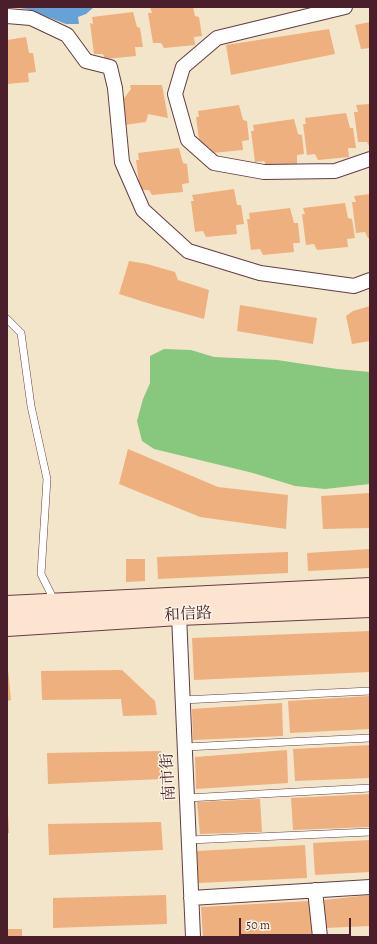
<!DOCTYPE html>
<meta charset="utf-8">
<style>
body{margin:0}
#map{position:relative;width:377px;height:944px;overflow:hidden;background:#f3e5c9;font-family:Alegreya,serif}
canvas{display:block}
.frame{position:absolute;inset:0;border:8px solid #4a1f2b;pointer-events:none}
.scale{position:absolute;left:239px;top:918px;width:112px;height:18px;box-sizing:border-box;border:2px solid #4a1f2b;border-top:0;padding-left:5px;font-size:12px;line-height:14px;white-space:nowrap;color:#4a1f2b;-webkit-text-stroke:3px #fcf5e5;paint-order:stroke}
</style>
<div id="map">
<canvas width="377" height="944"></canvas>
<div class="frame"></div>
<div class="scale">50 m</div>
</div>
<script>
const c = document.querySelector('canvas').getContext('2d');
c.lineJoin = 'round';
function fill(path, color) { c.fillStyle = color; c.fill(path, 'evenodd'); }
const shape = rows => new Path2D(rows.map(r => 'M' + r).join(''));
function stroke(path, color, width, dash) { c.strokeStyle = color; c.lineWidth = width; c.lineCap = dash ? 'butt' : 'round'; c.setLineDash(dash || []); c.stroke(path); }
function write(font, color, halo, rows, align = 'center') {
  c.font = font + ' Alegreya,"Noto Serif SC",serif'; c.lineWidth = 3; c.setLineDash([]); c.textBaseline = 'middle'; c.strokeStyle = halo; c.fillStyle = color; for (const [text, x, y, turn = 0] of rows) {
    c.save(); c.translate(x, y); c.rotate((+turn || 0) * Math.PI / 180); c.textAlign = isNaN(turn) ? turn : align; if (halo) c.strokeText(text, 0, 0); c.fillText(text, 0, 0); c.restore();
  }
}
fill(shape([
 [164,349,191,350,214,357,277,360,337,369,370,372,370,484,325,489,295,486,253,473,154,449,142,441,137,421,143,399,150,383,150,356]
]), '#88c77e');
fill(shape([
 [10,7,94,7,86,14,78,17,79,24,66,24,27,9]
]), '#67a2d7');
fill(shape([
 [150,7,193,7,195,16,199,17,202,36,194,37,195,45,164,48,161,43,153,43,148,13,152,13],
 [133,12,137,27,140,28,143,47,135,47,136,56,105,59,103,54,94,54,90,23,93,24,92,17],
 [370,22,370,48,361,49,355,25],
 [329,29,335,54,231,75,226,45],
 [26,37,29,53,33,53,36,72,28,73,29,82,7,84,7,40],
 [130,85,162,85,168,118,148,114,146,122,124,125,122,101,131,89],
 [370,104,370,148,367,142,358,142,354,112,358,112,356,105],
 [239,105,243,120,247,121,249,140,242,141,243,150,212,153,209,147,200,148,196,117,199,117,198,111],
 [346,113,350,128,353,128,356,148,348,148,349,157,318,160,315,154,307,155,303,124,306,124,305,118],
 [294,119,298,134,302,135,304,154,297,155,297,164,267,167,264,161,255,162,251,131,254,131,253,125],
 [179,148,183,163,187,164,189,183,182,184,183,192,152,195,149,190,140,190,136,160,139,160,138,153],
 [234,189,237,205,241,205,244,224,236,225,237,234,206,237,203,231,195,232,191,201,194,201,192,195],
 [370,194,370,238,368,238,365,232,356,233,352,202,356,202,354,196],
 [345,203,348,218,352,219,355,238,347,239,348,247,317,250,314,244,306,245,302,214,305,214,303,208],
 [290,208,294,223,298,223,300,243,293,243,294,252,263,255,260,249,251,250,247,219,250,219,249,213],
 [129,261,147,264,175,272,178,280,209,290,204,319,154,305,119,294],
 [240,305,317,318,313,344,237,331],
 [370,306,370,341,352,344,346,316,353,311],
 [128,449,218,487,288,495,286,529,200,517,119,484],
 [370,493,370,528,323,529,321,496],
 [370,549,370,568,308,571,307,553],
 [288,552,288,573,158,579,157,557],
 [126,559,145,559,145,581,126,582],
 [370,631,370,672,194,680,192,638],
 [7,670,8,670,11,700,7,701],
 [122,670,155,701,157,715,123,716,121,699,42,700,41,671],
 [370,696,370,729,290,733,288,701],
 [282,703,283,736,193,740,192,709],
 [370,745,370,778,295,781,293,749],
 [287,750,288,783,196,789,195,757],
 [161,751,162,779,48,784,47,753],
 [370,794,370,827,293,830,291,798],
 [260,799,262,832,200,834,197,802],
 [7,814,8,814,9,833,7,833],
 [161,822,163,850,49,855,48,824],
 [370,840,370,872,315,875,313,843],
 [305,845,307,878,198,883,197,851],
 [166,895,167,924,53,928,53,898],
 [370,895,370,926,325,928,324,900],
 [310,901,312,934,239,937,203,937,201,907],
 [7,929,22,929,22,937,7,937]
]), '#eeb07e');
const lane = shape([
 [7,319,21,333,31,406,47,479,41,574,55,602],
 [182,700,370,691],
 [185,747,370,738],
 [187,798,370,788],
 [189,840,370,832]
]);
const street = shape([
 [345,7,217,38,183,67,175,94,188,140,214,163,264,172,335,171,370,159],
 [7,16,31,18,67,35,86,61,110,67,115,88,122,162,143,210,188,251,260,273,354,286,370,280],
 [179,615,193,937],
 [315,890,320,937],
 [191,898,370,887]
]);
const secondary = shape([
 [7,606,370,588],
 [7,626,179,615,370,607]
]);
stroke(lane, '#633d43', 8);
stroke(street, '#633d43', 16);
stroke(secondary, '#633d43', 22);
stroke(lane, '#fff', 7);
stroke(street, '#fff', 14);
stroke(secondary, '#fde4d1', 20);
write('16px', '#4a1f2b', '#fcf5e5', [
 ["和信路",188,615,-3],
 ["南市街",169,777,-93]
]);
</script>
